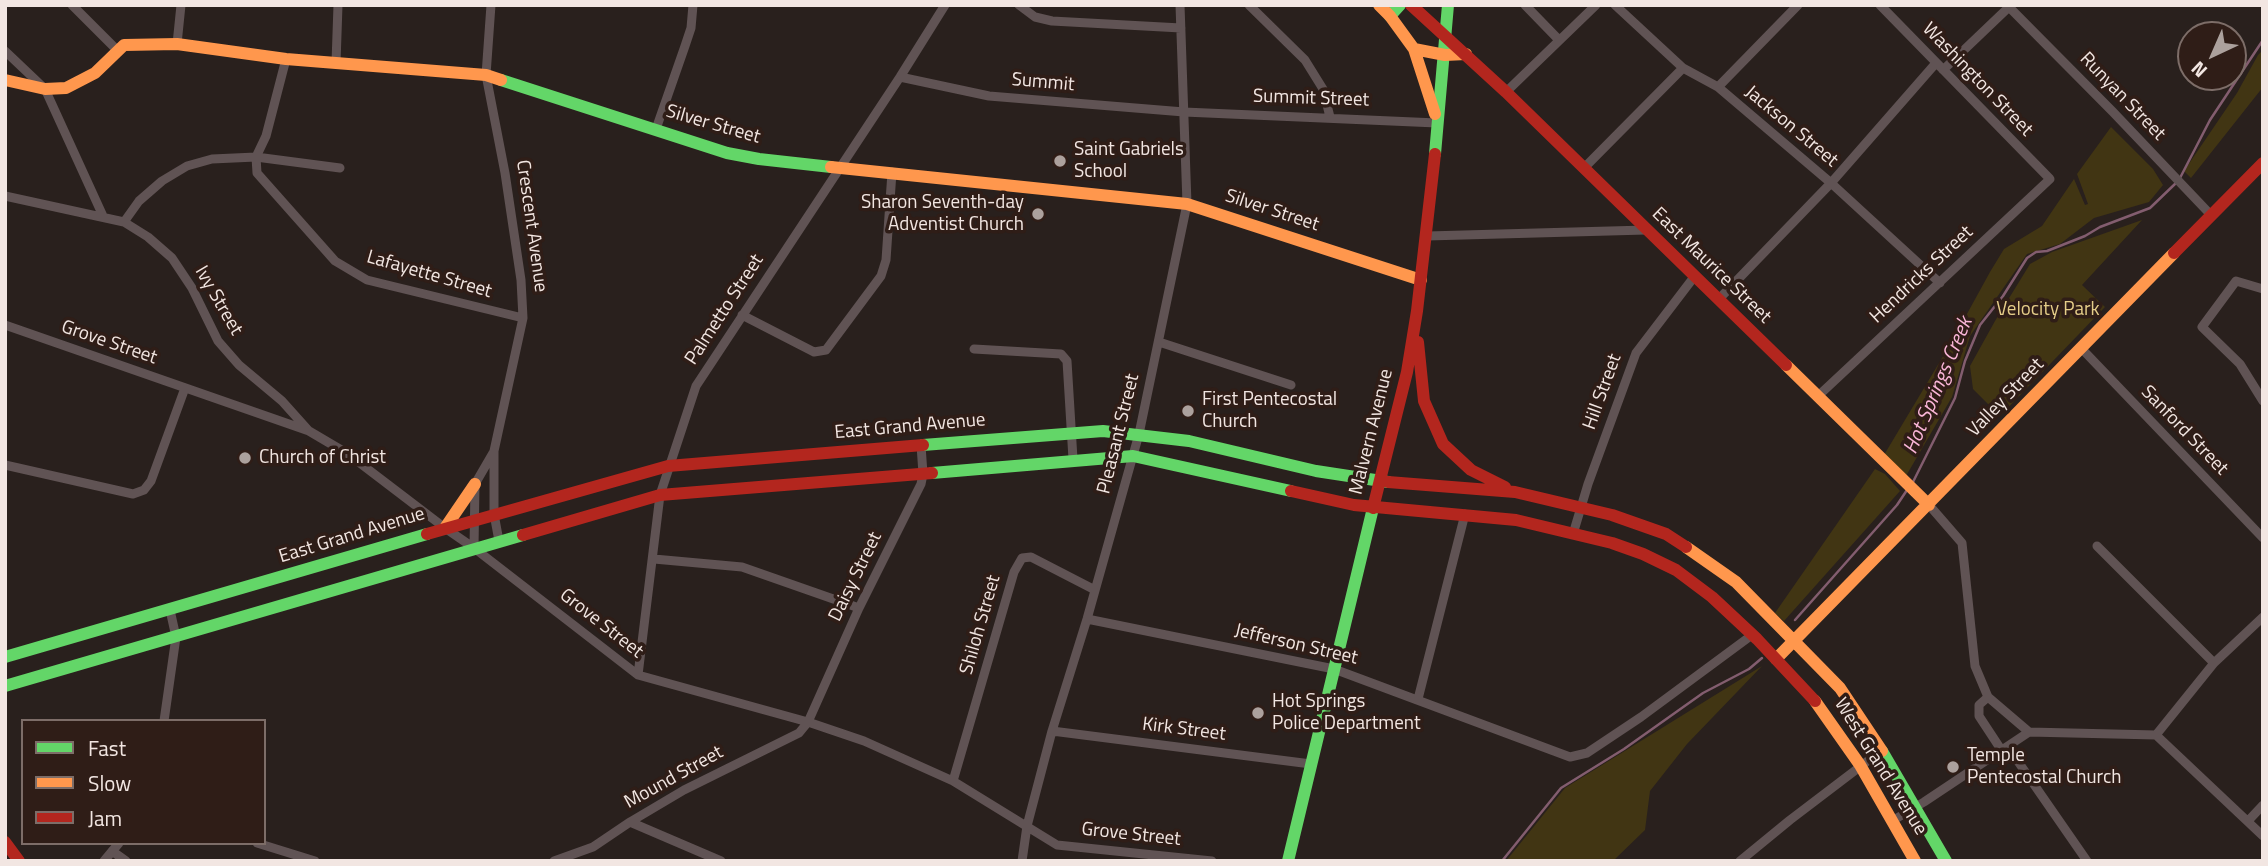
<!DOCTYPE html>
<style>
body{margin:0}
#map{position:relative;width:2268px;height:866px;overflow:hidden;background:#29201d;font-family:"Titillium Web",sans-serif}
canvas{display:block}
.frame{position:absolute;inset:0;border:7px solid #f2e6e2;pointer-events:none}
.legend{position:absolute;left:21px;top:719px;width:245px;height:126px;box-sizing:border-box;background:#2f1d17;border:2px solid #7d6d68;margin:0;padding:9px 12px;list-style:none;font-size:21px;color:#f2e6e2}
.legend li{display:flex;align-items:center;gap:14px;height:35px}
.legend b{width:35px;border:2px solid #7d6d68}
.north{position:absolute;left:2177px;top:21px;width:70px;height:70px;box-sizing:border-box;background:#2f1d17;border:2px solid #7d6d68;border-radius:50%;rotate:224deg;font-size:19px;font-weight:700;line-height:28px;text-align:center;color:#f2e6e2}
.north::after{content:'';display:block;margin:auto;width:24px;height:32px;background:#aca19d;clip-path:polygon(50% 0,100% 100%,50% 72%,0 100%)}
</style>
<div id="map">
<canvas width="2268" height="866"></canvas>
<div class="frame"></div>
<ul class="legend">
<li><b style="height:9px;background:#63d668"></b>Fast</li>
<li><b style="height:9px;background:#ff974d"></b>Slow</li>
<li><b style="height:9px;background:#b3261e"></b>Jam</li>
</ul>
<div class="north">N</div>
</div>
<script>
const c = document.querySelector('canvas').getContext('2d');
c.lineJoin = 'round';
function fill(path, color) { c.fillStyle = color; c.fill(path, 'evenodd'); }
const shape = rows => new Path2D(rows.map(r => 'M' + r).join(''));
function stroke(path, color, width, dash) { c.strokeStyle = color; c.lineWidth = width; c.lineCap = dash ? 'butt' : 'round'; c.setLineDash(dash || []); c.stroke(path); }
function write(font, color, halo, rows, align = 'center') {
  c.font = font + ' "Titillium Web",sans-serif'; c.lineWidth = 7; c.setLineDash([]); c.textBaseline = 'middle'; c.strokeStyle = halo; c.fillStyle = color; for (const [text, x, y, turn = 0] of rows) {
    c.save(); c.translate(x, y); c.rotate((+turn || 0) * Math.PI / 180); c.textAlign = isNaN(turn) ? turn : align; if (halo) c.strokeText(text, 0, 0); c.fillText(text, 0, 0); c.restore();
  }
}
fill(shape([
 [2263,50,2263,87,2191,178,2184,171,2237,93,2258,55],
 [2111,127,2153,169,2163,185,2149,202,2094,218,2060,244,2027,254,1970,336,1952,397,1906,476,1884,455,1951,343,1990,272,2004,249,2042,226,2074,179,2085,205,2088,204,2077,174],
 [2142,220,2082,285,2105,307,2000,416,1973,389,1970,366,1995,321,2030,264,2052,252],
 [1875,469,1885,474,1900,491,1784,621,1775,613],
 [1762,666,1687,744,1650,791,1645,830,1614,860,1506,861,1565,788]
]), '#413513');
stroke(shape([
 [2180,178,2210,120,2263,40],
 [1913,482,1955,398,1965,361,1980,325,2003,296,2027,258,2036,252,2047,251,2085,236,2100,227,2150,208,2176,183],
 [1795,620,1897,505,1907,490],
 [1502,861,1561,788,1624,749,1703,693,1749,669,1762,658]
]), '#835d6f', 2.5);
stroke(shape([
 [72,5,117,50],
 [491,5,486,75,505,173,521,280,523,318,494,451,494,514,499,541],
 [1019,5,1035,17,1052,21,1181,28],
 [1249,5,1305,60,1323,89,1330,117],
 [1525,5,1559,40],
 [1615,5,1683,68,1718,87,1831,183,1940,283],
 [2007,5,2113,112,2210,214],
 [177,44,181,5],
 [5,51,45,89,103,216],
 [286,59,266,136,256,157,257,173,335,261,367,280,523,318],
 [336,63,338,5],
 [1943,70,2009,7],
 [900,77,989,96,1184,112,1437,123],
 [1718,87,1798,5],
 [1506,92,1596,5],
 [656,129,685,46,691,28,693,5],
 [1584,168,1683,68],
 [5,196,124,222,148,237,172,258,192,288,218,341,239,365,282,401,308,430],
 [124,222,139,201,162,181,187,166,212,159,256,157,340,168],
 [1427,236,1646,230],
 [2263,289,2236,281,2202,327,2240,364,2263,401],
 [1718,300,1831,183,1936,63],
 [742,315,814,352,826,350,881,276,886,260,892,172],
 [5,325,309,431,348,454,445,528,474,548,638,675,808,722,864,741,953,781,1057,845,1212,861],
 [1159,342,1291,385],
 [2081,348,2263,538],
 [974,349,1061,354,1067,361,1073,459],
 [1817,397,2050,179,1880,5],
 [5,465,133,494,144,490,151,481,185,388],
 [1929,505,1962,543,1975,666,1988,697,2029,732,2156,735,2263,836],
 [1573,534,1588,484,1636,353,1694,277],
 [2097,546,2214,663],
 [474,548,475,484,493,453],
 [654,559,742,567,859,608],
 [1087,619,1334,669,1570,757,1587,753,1641,717,1752,635],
 [638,675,660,495,696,386,900,77,945,5],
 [1988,697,1979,705,1979,716,2002,751],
 [1418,699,1465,514],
 [164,721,176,637,170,610],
 [1052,731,1311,764],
 [2156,735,2214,663,2263,617],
 [2008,747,2087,861],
 [953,781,1014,572,1022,558,1031,557,1095,590],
 [1892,821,1924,802,2029,732],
 [2248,821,2263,805],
 [630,822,721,861],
 [257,843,315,861],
 [112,851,126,861],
 [104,861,119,843],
 [554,861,593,847,630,822,684,790,799,733,808,722,859,608,921,484,923,474,921,445],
 [1022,861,1027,826,1052,731,1087,619,1139,434,1187,204,1180,5],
 [1740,861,1790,820,1882,750]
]), '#605354', 9);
stroke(shape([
 [1390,16,1400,5],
 [501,80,727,153,759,159,831,167],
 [1435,154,1448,5],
 [923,445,1103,431,1189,441,1316,471,1388,482],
 [932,473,1133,456,1291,491],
 [5,657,427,534],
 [5,686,523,535],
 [1882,751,1946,861],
 [1288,861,1373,508]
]), '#63d668', 12);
stroke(shape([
 [1379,5,1390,16,1414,49,1445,55,1466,54],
 [1414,49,1435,114],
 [5,80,45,89,66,88,95,73,124,45,177,44,286,59,486,75,501,80],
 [831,167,1187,204,1421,280],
 [1786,365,1929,505],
 [445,528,475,484],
 [1686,547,1736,582,1840,688,1882,751],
 [1776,659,2174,253],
 [1815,701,1860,765,1915,861]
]), '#ff974d', 12);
stroke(shape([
 [1411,5,1506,92,1786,365],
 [2174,253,2263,163],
 [1418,342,1424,401,1443,444,1471,470,1505,487],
 [1388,482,1515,492,1612,515,1666,534,1686,547],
 [1291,491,1354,505,1516,520,1612,543,1643,554,1676,570,1712,597,1757,639,1815,701],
 [1373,508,1407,372,1417,311,1435,154],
 [427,534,668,466,923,445],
 [523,535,660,495,932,473],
 [5,842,19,861]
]), '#b3261e', 12);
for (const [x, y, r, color] of [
 [1060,161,7,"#aca19d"],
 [1038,214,7,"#aca19d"],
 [1188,411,7,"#aca19d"],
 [245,458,7,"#aca19d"],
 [1258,713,7,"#aca19d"],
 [1953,767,7,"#aca19d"]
]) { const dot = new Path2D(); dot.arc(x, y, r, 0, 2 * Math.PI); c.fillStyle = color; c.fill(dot); stroke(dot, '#2f1d17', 2.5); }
write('19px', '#f2e6e2', '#2f1d17', [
 ["Washington Street",1977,80,46],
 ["Summit",1043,83,5],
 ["Runyan Street",2122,97,46],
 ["Summit Street",1311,99,2],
 ["Silver Street",713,125,16],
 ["Jackson Street",1791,127,40],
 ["Silver Street",1272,211,18],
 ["Crescent Avenue",531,226,82],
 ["East Maurice Street",1711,266,44],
 ["Lafayette Street",429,275,16],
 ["Hendricks Street",1922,275,-43],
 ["Ivy Street",218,301,60],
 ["Palmetto Street",725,310,-57],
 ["Grove Street",109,343,19],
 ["Hill Street",1603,392,-70],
 ["Valley Street",2006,398,-46],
 ["East Grand Avenue",910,427,-5],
 ["Sanford Street",2184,431,46],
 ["Malvern Avenue",1372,432,-76],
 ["Pleasant Street",1119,434,-76],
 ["East Grand Avenue",352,536,-17],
 ["Daisy Street",856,577,-64],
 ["Grove Street",601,624,38],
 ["Shiloh Street",981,625,-74],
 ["Jefferson Street",1296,645,13],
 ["Kirk Street",1184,730,7],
 ["West Grand Avenue",1880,767,58],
 ["Mound Street",674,778,-29],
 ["Grove Street",1131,835,6]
]);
write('19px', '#f2e6e2', '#2f1d17', [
 ["Saint Gabriels",1074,150],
 ["School",1074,172],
 ["Sharon Seventh-day",1024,203,"right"],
 ["Adventist Church",1024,225,"right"],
 ["First Pentecostal",1202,400],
 ["Church",1202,422],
 ["Church of Christ",259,458],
 ["Hot Springs",1272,702],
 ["Police Department",1272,724],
 ["Temple",1967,756],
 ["Pentecostal Church",1967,778]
], 'left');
write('19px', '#e5cd89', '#2f1d17', [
 ["Velocity Park",2048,310]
]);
write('italic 21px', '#f9b5d7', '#2f1d17', [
 ["Hot Springs Creek",1939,386,-67]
]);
</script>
